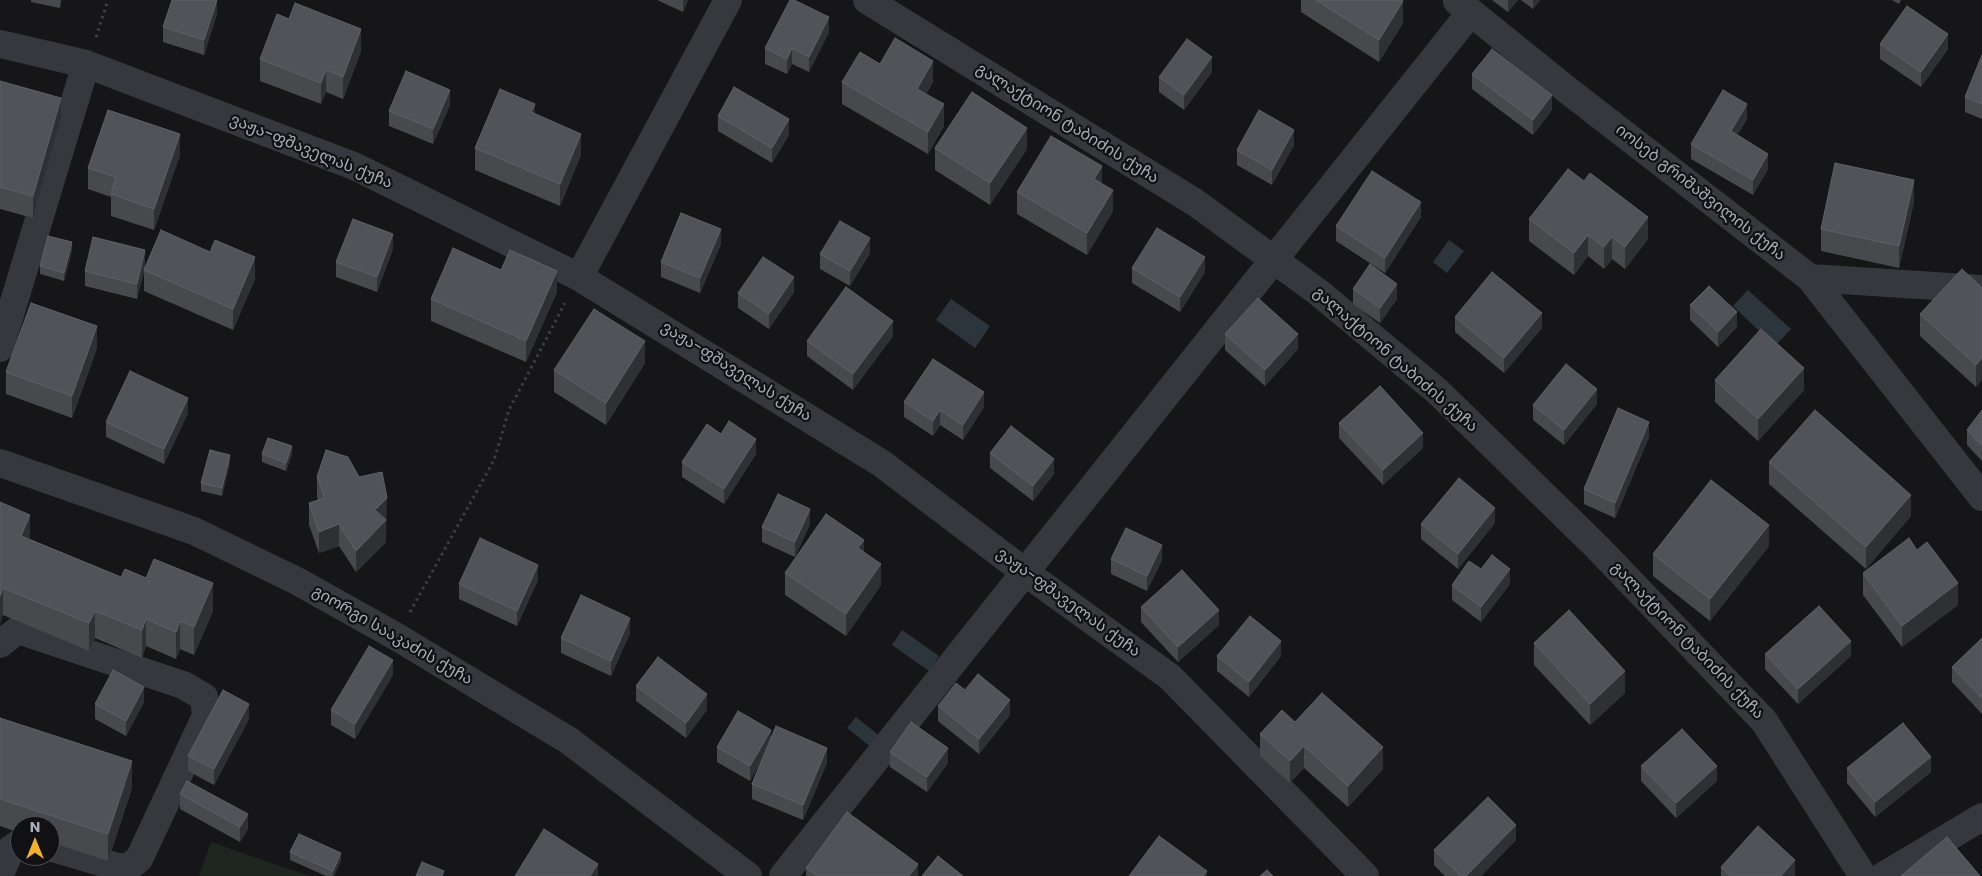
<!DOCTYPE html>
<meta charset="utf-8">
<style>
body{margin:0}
#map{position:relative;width:1982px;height:876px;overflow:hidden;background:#161618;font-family:Poppins,sans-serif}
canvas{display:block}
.north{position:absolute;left:10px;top:816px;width:50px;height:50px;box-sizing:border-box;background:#111113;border:1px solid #4d4f55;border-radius:50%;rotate:0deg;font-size:14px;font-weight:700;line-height:20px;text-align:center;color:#a8adb8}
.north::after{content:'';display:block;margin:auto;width:18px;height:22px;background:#f2b134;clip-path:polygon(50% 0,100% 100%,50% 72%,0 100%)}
</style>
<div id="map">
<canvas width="1982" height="876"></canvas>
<div class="north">N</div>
</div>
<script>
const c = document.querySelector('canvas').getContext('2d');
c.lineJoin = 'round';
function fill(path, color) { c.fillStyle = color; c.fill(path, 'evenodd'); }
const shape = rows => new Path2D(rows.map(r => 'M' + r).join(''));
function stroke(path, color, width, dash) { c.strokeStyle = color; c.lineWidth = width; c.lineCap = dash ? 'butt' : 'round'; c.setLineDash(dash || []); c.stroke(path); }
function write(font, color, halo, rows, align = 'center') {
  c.font = font + ' Poppins,"Noto Sans Georgian",sans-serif'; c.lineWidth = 4.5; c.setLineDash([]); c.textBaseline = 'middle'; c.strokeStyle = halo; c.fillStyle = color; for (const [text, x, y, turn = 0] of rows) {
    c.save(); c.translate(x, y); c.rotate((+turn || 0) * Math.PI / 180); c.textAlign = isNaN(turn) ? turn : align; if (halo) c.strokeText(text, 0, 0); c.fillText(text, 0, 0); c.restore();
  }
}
fill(shape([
 [211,842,309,876,199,876]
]), '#1e261f');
fill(shape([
 [1449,240,1464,251,1447,273,1433,262],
 [1748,290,1791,329,1775,346,1733,306],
 [951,299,990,326,975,348,936,320],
 [902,630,939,656,929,671,892,645],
 [856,717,881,737,872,748,847,728]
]), '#2c353c');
stroke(shape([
 [96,37,108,0],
 [410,612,494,460,509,410,565,303]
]), '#3d3f44', 3, [2.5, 4]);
stroke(shape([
 [867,0,1196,203,1318,292,1437,391,1597,547,1764,721,1863,876],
 [1457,1,1566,89,1810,278,1982,289],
 [0,44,86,64,354,166,579,277,881,463,1026,573,1170,677,1365,876],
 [579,277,728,0],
 [1810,278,1982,497],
 [0,348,86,64],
 [0,463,194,531,297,581,397,637,568,740,748,876],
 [0,644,18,630,183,685,204,697,206,716,139,859,129,867,117,867,50,847],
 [0,874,11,849,20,843],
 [783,876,1471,12],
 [1883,876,1982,817]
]), '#37383d', 28);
fill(shape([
 [31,0,61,0,60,8,31,2],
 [217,0,217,14,204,55,163,42,163,27],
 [657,0,688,0,683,12],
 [1301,0,1402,0,1403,23,1379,62,1301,12],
 [1492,0,1518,0,1508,12],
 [1521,0,1540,0,1533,9],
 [1892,0,1901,0,1899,4],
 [829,32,809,72,792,64,787,74,765,64,765,48],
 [1880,44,1948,49,1921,87,1880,59],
 [361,51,343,99,326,92,321,104,260,81,260,59],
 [1982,56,1982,119,1965,112,1965,97],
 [880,64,933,82,926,94,944,126,928,154,842,104,842,82],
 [1212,72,1184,110,1159,92,1159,77],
 [1472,74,1552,110,1533,135,1472,89],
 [0,81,61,119,33,218,0,209],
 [450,105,433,144,389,126,389,111],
 [535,114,581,155,560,206,475,170,475,148],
 [718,116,789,135,772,163,718,131],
 [1747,119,1737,135,1768,169,1753,195,1691,159,1691,144],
 [1294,145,1272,185,1237,165,1237,150],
 [935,148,1027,149,990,205,935,170],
 [180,155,154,230,111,216,111,197,88,189,88,168],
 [1102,183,1113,211,1087,255,1017,214,1017,192],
 [1914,202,1899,268,1821,251,1821,229],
 [1421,217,1385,273,1336,241,1336,226],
 [1529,219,1648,239,1625,269,1612,259,1604,269,1588,256,1574,275,1529,241],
 [721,244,700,293,661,277,661,262],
 [393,249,377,292,336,277,336,262],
 [72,250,64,281,40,274,40,266],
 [870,253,850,286,820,269,820,254],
 [145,265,145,268,255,279,233,330,144,291,144,271,137,299,85,286,85,271],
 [1132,268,1205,272,1180,312,1132,283],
 [501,270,557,292,526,362,431,321,431,299],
 [1982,288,1976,387,1920,336,1920,314],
 [1353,289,1397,299,1380,323,1353,304],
 [794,292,769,329,738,308,738,293],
 [1690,305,1737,327,1718,347,1690,320],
 [1455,317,1542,328,1504,373,1455,332],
 [1225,334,1298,349,1265,386,1225,350],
 [893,336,853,390,807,356,807,341],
 [97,348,72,418,6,394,6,372],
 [645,363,606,425,554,392,554,370],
 [1715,380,1804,390,1758,441,1715,402],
 [904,402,984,407,963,440,940,425,933,436,904,417],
 [1597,404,1564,445,1533,420,1533,405],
 [1982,410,1982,461,1967,445,1967,430],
 [188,413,164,464,106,437,106,422],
 [1339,423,1423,448,1383,485,1339,438],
 [721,434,756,454,724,504,682,477,682,462],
 [1649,437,1615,518,1584,504,1584,489],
 [990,453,1054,474,1033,501,990,468],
 [262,454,292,454,286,471,262,462],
 [1769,462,1911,516,1866,569,1769,484],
 [230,463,222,496,201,491,201,483],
 [317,477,359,477,387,520,386,521,386,542,356,572,339,546,319,553,309,525,309,503,318,500,317,498],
 [0,502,30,539,121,577,213,611,194,655,180,649,176,659,146,646,142,658,95,638,89,651,3,615],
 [1495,523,1458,569,1421,539,1421,524],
 [810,524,795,557,762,542,762,527],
 [1769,546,1710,621,1653,576,1653,554],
 [1111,559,1162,560,1147,591,1111,574],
 [785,573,881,585,846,636,785,595],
 [1863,573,1958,605,1902,647,1863,595],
 [538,580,517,626,459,599,459,584],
 [1510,584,1481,622,1452,600,1452,585],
 [1141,607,1219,625,1178,662,1141,622],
 [630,633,611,676,561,653,561,638],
 [1982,638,1982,714,1952,682,1952,667],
 [1534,643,1625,693,1590,725,1534,665],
 [1765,654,1851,656,1798,704,1765,669],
 [1217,656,1281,656,1249,697,1217,671],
 [393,675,355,739,331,725,331,710],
 [636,686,707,710,686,738,636,701],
 [965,690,1010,715,979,754,938,721,938,706],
 [144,702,126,736,95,719,95,704],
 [0,718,132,788,108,861,50,842,50,826,20,826,20,833,0,826],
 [249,719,214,785,188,771,188,756],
 [1295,722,1383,769,1348,807,1304,768,1290,783,1260,756,1260,734],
 [771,739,827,763,803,820,752,799,752,784,762,760,750,781,717,762,717,747],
 [890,752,948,763,927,792,890,767],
 [1641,766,1717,781,1676,818,1641,781],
 [1847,768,1931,772,1875,817,1847,783],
 [180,794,248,829,240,842,180,809],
 [1516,840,1481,876,1445,876,1434,865,1434,850],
 [290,852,341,860,334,876,326,876,290,860],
 [1721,867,1795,875,1795,876,1721,876],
 [806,868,918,876,806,876]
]), '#47494d');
fill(shape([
 [217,0,217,14,204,55,204,40],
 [683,0,688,0,683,12],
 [1508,0,1518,0,1508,12],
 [1533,0,1540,0,1533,9],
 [1403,1,1403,23,1379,62,1379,40],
 [829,17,829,32,809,72,809,57],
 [361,29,361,51,343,99,343,77],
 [1948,34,1948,49,1921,87,1921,72],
 [792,48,792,64,787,74,787,59],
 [1212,57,1212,72,1184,110,1184,95],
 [933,61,933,82,917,110,917,89],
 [326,70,326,92,321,104,321,83],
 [450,90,450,105,433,144,433,129],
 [1552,95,1552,110,1533,135,1533,120],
 [61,98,61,119,33,218,33,196],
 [535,104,535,126,531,112],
 [944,104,944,126,928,154,928,132],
 [1747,104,1747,119,1731,146,1731,131],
 [789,119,789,135,772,163,772,148],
 [1027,128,1027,149,990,205,990,183],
 [1294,130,1294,145,1272,185,1272,170],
 [180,134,180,155,154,230,154,209],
 [581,134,581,155,560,206,560,184],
 [1768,154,1768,169,1753,195,1753,180],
 [1102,166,1102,187,1094,179],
 [1914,180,1914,202,1899,268,1899,246],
 [1113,190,1113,211,1087,255,1087,233],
 [1421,202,1421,217,1385,273,1385,258],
 [1648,217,1648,239,1625,269,1625,247],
 [721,229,721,244,700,293,700,278],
 [393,234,393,249,377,292,377,277],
 [1588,235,1588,256,1574,275,1574,253],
 [1612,237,1612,259,1604,269,1604,247],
 [870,238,870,253,850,286,850,271],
 [72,242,72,250,64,281,64,273],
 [145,250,145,265,137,299,137,284],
 [255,257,255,279,233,330,233,309],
 [1205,257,1205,272,1180,312,1180,297],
 [557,271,557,292,526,362,526,341],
 [794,277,794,292,769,329,769,314],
 [1397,284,1397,299,1380,323,1380,308],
 [1737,312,1737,327,1718,347,1718,332],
 [1542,313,1542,328,1504,373,1504,358],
 [893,321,893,336,853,390,853,374],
 [97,326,97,348,72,418,72,396],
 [1298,334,1298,349,1265,386,1265,370],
 [645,341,645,363,606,425,606,403],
 [1982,358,1982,380,1976,387,1976,365],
 [1804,368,1804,390,1758,441,1758,419],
 [1597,389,1597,404,1564,445,1564,430],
 [984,392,984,407,963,440,963,425],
 [188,398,188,413,164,464,164,449],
 [940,410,940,425,933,436,933,421],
 [1649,422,1649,437,1615,518,1615,503],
 [1423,433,1423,448,1383,485,1383,470],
 [756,439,756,454,724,504,724,489],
 [292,446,292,454,286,471,286,463],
 [230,455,230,463,222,496,222,488],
 [1054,459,1054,474,1033,501,1033,486],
 [1911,495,1911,516,1866,569,1866,547],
 [387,498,386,542,356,572,356,551,375,510],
 [1495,508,1495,523,1458,569,1458,554],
 [810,509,810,524,795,557,795,542],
 [30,515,30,542,21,536],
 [339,524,339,546,319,553,319,532],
 [1769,525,1769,546,1710,621,1710,599],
 [864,540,864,562,858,548],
 [1162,545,1162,560,1147,591,1147,576],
 [881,564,881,585,846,636,846,614],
 [538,565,538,580,517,626,517,611],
 [1510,569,1510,584,1481,622,1481,607],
 [213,583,213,611,194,655,194,627],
 [1958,583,1958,605,1902,647,1902,626],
 [3,588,3,615,0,624,0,596],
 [1219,610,1219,625,1178,662,1178,647],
 [95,611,95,638,89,651,89,623],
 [630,618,630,633,611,676,611,661],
 [146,619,146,646,142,658,142,630],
 [180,621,180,649,176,659,176,632],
 [1281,641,1281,656,1249,697,1249,682],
 [1851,641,1851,656,1798,704,1798,689],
 [393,660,393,675,355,739,355,724],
 [1625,671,1625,693,1590,725,1590,704],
 [144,687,144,702,126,736,126,721],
 [707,694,707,710,686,738,686,723],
 [1010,700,1010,715,979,754,979,739],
 [249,704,249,719,214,785,214,769],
 [771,730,771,745,750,781,750,766],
 [1304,746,1304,768,1290,783,1290,761],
 [1383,747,1383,769,1348,807,1348,786],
 [827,748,827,763,803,820,803,805],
 [948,748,948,763,927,792,927,777],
 [1931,757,1931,772,1875,817,1875,802],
 [132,761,132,788,108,861,108,834],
 [1717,766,1717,781,1676,818,1676,803],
 [248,814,248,829,240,842,240,827],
 [1516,825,1516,840,1481,876,1466,876],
 [341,853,341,860,334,876,333,876,333,871],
 [1795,860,1795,876,1781,876],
 [598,864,598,876,590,876],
 [918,864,918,876,909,876],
 [1207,871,1207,876,1203,876]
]), '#2f3033');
const building = shape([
 [172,0,217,0,204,40,163,27,172,0],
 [790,0,794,0,829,17,809,57,792,48,787,59,765,48,790,0],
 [1316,0,1402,0,1403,1,1379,40,1316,0],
 [295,3,361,29,343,77,326,70,321,83,260,59,277,14,289,19,295,3],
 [1907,6,1948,34,1921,72,1880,44,1907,6],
 [895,38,933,61,917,89,944,104,928,132,842,82,860,52,880,64,895,38],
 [1187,39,1212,57,1184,95,1159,77,1187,39],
 [1492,49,1552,95,1533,120,1472,74,1492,49],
 [1982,55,1982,104,1965,97,1982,55],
 [406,71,450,90,433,129,389,111,406,71],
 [0,81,61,98,33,196,0,187,0,81],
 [734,87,789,119,772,148,718,116,734,87],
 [500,89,535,104,531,112,581,134,560,184,475,148,500,89],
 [1723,90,1747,104,1731,131,1768,154,1753,180,1691,144,1723,90],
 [972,92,1027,128,990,183,935,148,972,92],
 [108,110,180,134,154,209,111,194,116,177,88,168,108,110],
 [1259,110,1294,130,1272,170,1237,150,1259,110],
 [1051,136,1102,166,1094,179,1113,190,1087,233,1017,192,1051,136],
 [1835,163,1914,180,1899,246,1821,229,1835,163],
 [1568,169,1584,181,1590,173,1648,217,1625,247,1612,237,1604,247,1588,235,1574,253,1529,219,1568,169],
 [1372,171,1421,202,1385,258,1336,226,1372,171],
 [681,213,721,229,700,278,661,262,681,213],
 [353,219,393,234,377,277,336,262,353,219],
 [840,221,870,238,850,271,820,254,840,221],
 [1157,228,1205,257,1180,297,1132,268,1157,228],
 [161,230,210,252,215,240,255,257,233,309,144,270,161,230],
 [48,236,72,242,64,273,40,266,48,236],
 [93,237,145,250,137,284,85,271,93,237],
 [453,248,501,270,510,250,557,271,526,341,431,299,453,248],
 [763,257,794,277,769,314,738,293,763,257],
 [1370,264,1397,284,1380,308,1353,289,1370,264],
 [1962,269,1982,288,1982,358,1976,365,1920,314,1962,269],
 [1492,272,1542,313,1504,358,1455,317,1492,272],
 [1709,286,1737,312,1718,332,1690,305,1709,286],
 [846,287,893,321,853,374,807,341,846,287],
 [1258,298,1298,334,1265,370,1225,334,1258,298],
 [31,303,97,326,72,396,6,372,31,303],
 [594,309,645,341,606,403,554,370,594,309],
 [1761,329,1804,368,1758,419,1715,380,1761,329],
 [933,359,984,392,963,425,940,410,933,421,904,402,933,359],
 [1566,364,1597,389,1564,430,1533,405,1566,364],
 [130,371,188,398,164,449,106,422,130,371],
 [1380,386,1423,433,1383,470,1339,423,1380,386],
 [1618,408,1649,422,1615,503,1584,489,1618,408],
 [1815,410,1911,495,1866,547,1769,462,1815,410],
 [1982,410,1982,446,1967,430,1982,410],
 [729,421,756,439,724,489,682,462,707,424,721,434,729,421],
 [1011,426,1054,459,1033,486,990,453,1011,426],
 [268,438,292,446,286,463,262,454,268,438],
 [210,450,230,455,222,488,201,483,210,450],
 [326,450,348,457,359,477,382,472,387,498,375,510,386,520,356,551,339,524,319,532,309,503,325,498,317,477,326,450],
 [1459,478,1495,508,1458,554,1421,524,1459,478],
 [1711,480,1769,525,1710,599,1653,554,1711,480],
 [778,494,810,509,795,542,762,527,778,494],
 [0,502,30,515,21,536,121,577,125,569,146,578,154,559,213,583,194,627,180,621,176,632,146,619,142,630,95,611,89,623,3,588,0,596,0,502],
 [826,514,864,540,858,548,881,564,846,614,785,573,826,514],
 [1126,528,1162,545,1147,576,1111,559,1126,528],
 [480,538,538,565,517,611,459,584,480,538],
 [1909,538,1917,550,1927,542,1958,583,1902,626,1863,573,1909,538],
 [1492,555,1510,569,1481,607,1452,585,1469,561,1481,569,1492,555],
 [1182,570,1219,610,1178,647,1141,607,1182,570],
 [581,595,630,618,611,661,561,638,581,595],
 [1819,606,1851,641,1798,689,1765,654,1819,606],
 [1569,610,1625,671,1590,704,1534,643,1569,610],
 [1250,616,1281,641,1249,682,1217,656,1250,616],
 [1982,638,1982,698,1952,667,1982,638],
 [369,646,393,660,355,724,331,710,369,646],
 [658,657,707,694,686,723,636,686,658,657],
 [113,670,144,687,126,721,95,704,113,670],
 [978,674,1010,700,979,739,938,706,956,683,965,690,978,674],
 [223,690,249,704,214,769,188,756,223,690],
 [1322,693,1383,747,1348,786,1304,746,1290,761,1260,734,1282,710,1295,722,1322,693],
 [738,711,771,730,750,766,717,747,738,711],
 [0,718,132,761,108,834,0,799,0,718],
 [911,722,948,748,927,777,890,752,911,722],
 [1903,723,1931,757,1875,802,1847,768,1903,723],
 [776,726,827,748,803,805,752,784,776,726],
 [1682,729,1717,766,1676,803,1641,766,1682,729],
 [187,781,248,814,240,827,180,794,187,781],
 [1488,797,1516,825,1466,876,1461,876,1434,850,1488,797],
 [847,812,918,864,909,876,818,876,806,868,847,812],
 [1758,826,1795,860,1781,876,1731,876,1721,867,1758,826],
 [544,829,598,864,590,876,515,876,544,829],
 [299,834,341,853,333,871,290,852,299,834],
 [1159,836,1207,871,1203,876,1129,876,1159,836],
 [1947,837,1980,876,1901,876,1947,837],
 [938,856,963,876,922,876,938,856],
 [422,862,444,871,442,876,416,876,422,862],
 [1267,870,1273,876,1260,876,1267,870]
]);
fill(building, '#525359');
stroke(building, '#5f6168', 1);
write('16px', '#a8adb8', '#111113', [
 ["გალაქტიონ ტაბიძის ქუჩა",1067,124,32],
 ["ვაჟა-ფშაველას ქუჩა",311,152,22],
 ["იოსებ გრიშაშვილის ქუჩა",1700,193,38],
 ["გალაქტიონ ტაბიძის ქუჩა",1395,360,41],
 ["ვაჟა-ფშაველას ქუჩა",736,372,32],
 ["ვაჟა-ფშაველას ქუჩა",1068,603,36],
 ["გიორგი სააკაძის ქუჩა",392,636,30],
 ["გალაქტიონ ტაბიძის ქუჩა",1687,641,46]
]);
</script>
